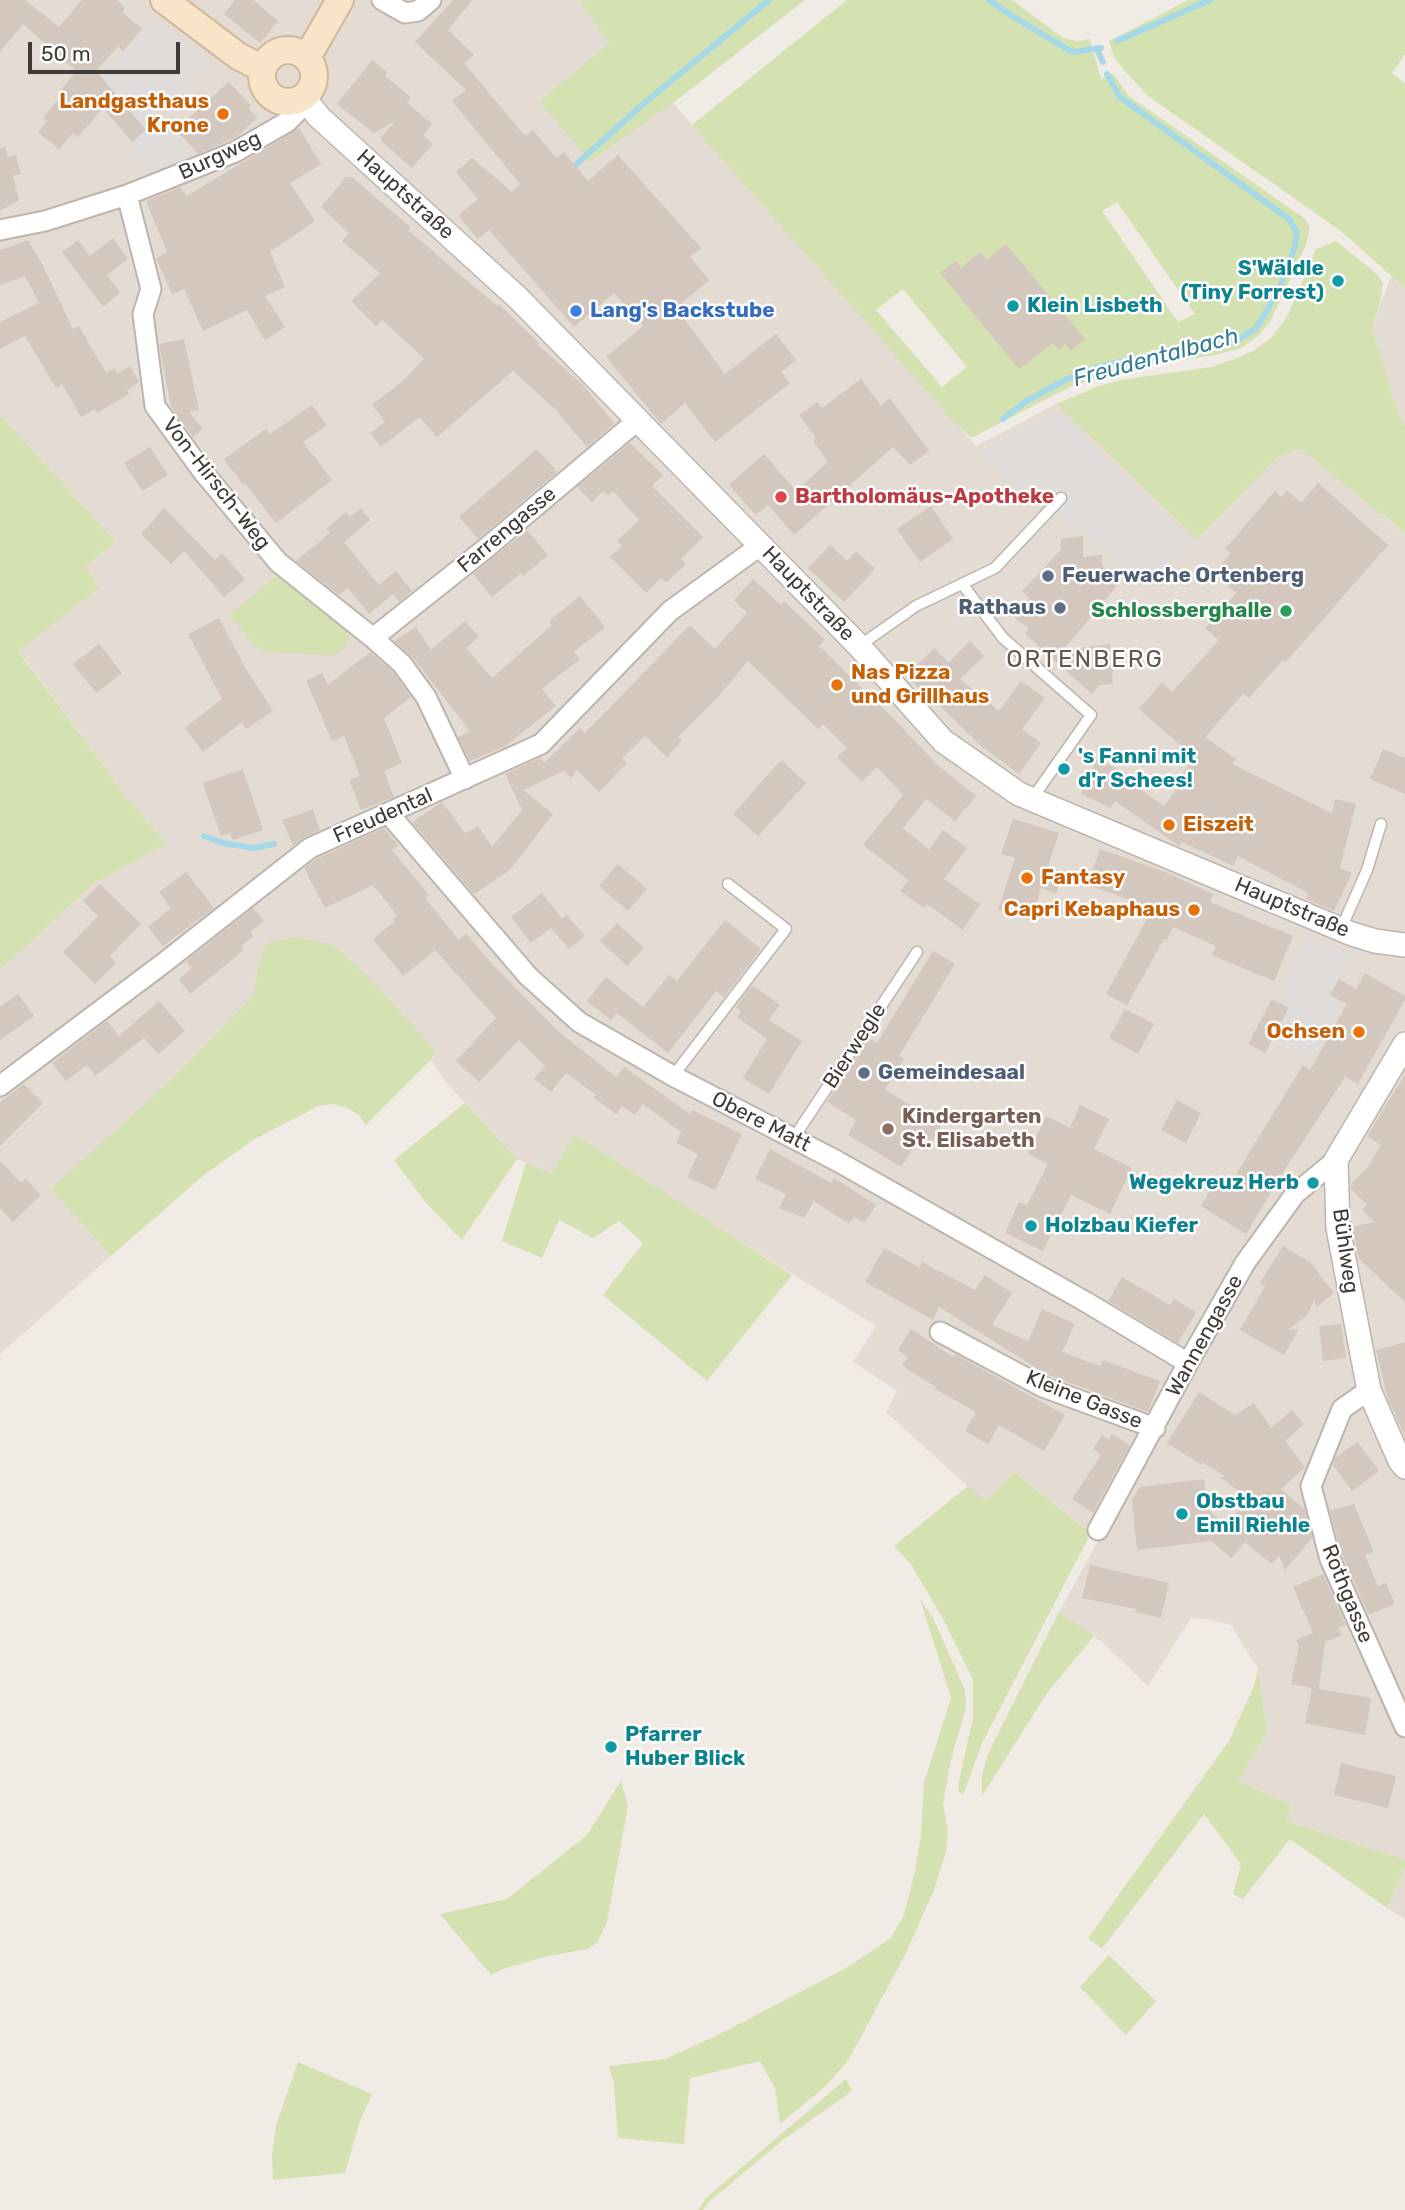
<!DOCTYPE html>
<meta charset="utf-8">
<style>
body{margin:0}
#map{position:relative;width:1405px;height:2210px;overflow:hidden;background:#f1ebe5;font-family:Rubik,sans-serif}
canvas{display:block}
.scale{position:absolute;left:28px;top:42px;width:152px;height:32px;box-sizing:border-box;border:4px solid #423b35;border-top:0;padding-left:9px;font-size:21px;line-height:24px;white-space:nowrap;color:#423b35;-webkit-text-stroke:5px #fff;paint-order:stroke}
</style>
<div id="map">
<canvas width="1405" height="2210"></canvas>
<div class="scale">50 m</div>
</div>
<script>
const g = document.querySelector('canvas').getContext('2d');
g.lineJoin = 'round';
function fillPath(path, color) { g.fillStyle = color; g.fill(path, 'evenodd'); }
const poly = rows => new Path2D(rows.map(r => 'M' + r).join(''));
function trace(path, color, width, dash) { g.strokeStyle = color; g.lineWidth = width; g.lineCap = dash ? 'butt' : 'round'; g.setLineDash(dash || []); g.stroke(path); }
function drawText(font, color, halo, rows, align = 'center') {
  g.font = font + ' Rubik,sans-serif'; g.lineWidth = 5; g.setLineDash([]); g.textBaseline = 'middle'; g.strokeStyle = halo; g.fillStyle = color; for (const [text, x, y, turn = 0] of rows) {
    g.save(); g.translate(x, y); g.rotate((+turn || 0) * Math.PI / 180); g.textAlign = isNaN(turn) ? turn : align; if (halo) g.strokeText(text, 0, 0); g.fillText(text, 0, 0); g.restore();
  }
}
fillPath(poly([
 [0,0,579,0,611,43,590,160,673,103,976,446,1056,404,1197,539,1278,457,1301,449,1405,533,1405,1860,1286,1821,1292,1805,1238,1781,1267,1732,1258,1669,1231,1625,1206,1619,1191,1618,1148,1686,1102,1642,1059,1612,1099,1539,1014,1472,985,1502,886,1412,897,1391,853,1362,876,1326,675,1201,575,1135,551,1174,517,1159,444,1080,431,1060,435,1049,258,965,254,995,169,1082,52,1190,111,1256,0,1354,0,970,93,884,165,844,131,803,18,650,99,588,85,566,116,542,0,415],
 [1391,276,1405,288,1405,427,1396,407,1372,327],
 [1405,1868,1405,1919,1387,1908]
]), '#e4dcd3');
fillPath(poly([
 [579,0,805,0,673,103,590,161,540,101,610,43],
 [847,0,1012,0,1063,38,1077,41,1090,39,1101,79,1113,73,1129,96,1304,218,1310,227,1306,245,1270,322,1258,336,1241,348,1215,355,1120,370,1072,386,971,438,955,423,692,125],
 [1117,202,1195,314,1178,322,1102,211],
 [903,289,967,367,942,387,876,310],
 [1189,0,1405,0,1405,54,1392,73,1405,83,1405,288,1341,231,1148,96,1124,70,1114,57,1109,41],
 [1336,241,1378,275,1383,284,1380,304,1372,327,1396,407,1405,427,1405,533,1381,513,1378,514,1376,510,1301,449,1278,457,1197,539,1056,404,1099,386,1121,380,1211,367,1237,358,1253,351,1271,338,1288,315,1316,249],
 [0,415,116,542,85,566,99,588,18,651,131,803,166,844,93,884,0,970],
 [276,576,346,629,349,635,348,643,340,652,332,655,266,652,254,645,230,615],
 [296,937,333,945,364,973,435,1050,431,1060,366,1125,358,1114,349,1109,334,1104,318,1106,253,1140,204,1175,111,1256,51,1189,169,1082,254,995,258,965,267,943],
 [465,1103,517,1159,462,1240,427,1204,394,1160],
 [575,1135,792,1275,707,1381,603,1295,643,1243,619,1221,593,1238,559,1220,542,1258,502,1241,526,1163,551,1174],
 [1014,1472,1091,1533,982,1743,963,1795,958,1791,959,1781,973,1718,973,1680,943,1619,911,1564,894,1546,968,1486,985,1501],
 [920,1599,933,1618,965,1690,966,1707,951,1760,943,1803,948,1832,946,1852,934,1890,905,1955,849,2059,827,2085,780,2124,775,2088,760,2061,690,2078,684,2144,618,2138,614,2084,609,2066,665,2059,718,2035,848,1967,890,1939,904,1915,915,1871,921,1834,924,1783,951,1698],
 [1059,1612,1094,1636,1047,1693,982,1796,982,1776,987,1756],
 [1258,1669,1267,1732,1238,1781,1292,1805,1286,1821,1405,1860,1405,1868,1387,1908,1290,1839,1243,1899,1233,1894,1241,1864,1204,1814,1102,1949,1088,1938,1229,1741,1254,1686],
 [621,1781,628,1806,607,1922,597,1943,587,1949,544,1957,503,1969,491,1975,440,1914,507,1899,587,1835],
 [1109,1955,1156,2001,1126,2035,1080,1987],
 [298,2062,372,2094,360,2121,345,2173,273,2180,272,2155,276,2126],
 [846,2079,852,2091,783,2140,710,2201,703,2210,698,2210,707,2197]
]), '#d4e1b1');
fillPath(poly([
 [155,19,209,62,158,119,191,158,150,175,131,145,148,129,101,76],
 [1057,410,1193,542,1150,588,1042,496,1028,507,981,451],
 [1309,936,1348,953,1326,998,1341,1006,1311,1057,1275,1039,1292,1006,1279,999]
]), '#dfdcda');
trace(poly([
 [989,0,1012,16,1072,52,1101,48],
 [1117,41,1210,0],
 [1097,50,1103,62],
 [570,170,642,105,769,0],
 [1003,419,1025,402,1065,380,1098,367,1138,358,1186,353,1238,340,1256,328,1265,314,1279,289,1295,246,1297,233,1289,219,1120,97,1107,74],
 [204,836,223,843,253,848,274,844]
]), '#a6d9e8', 6);
fillPath(poly([
 [0,0,25,0,59,27,82,0,117,0,125,8,122,12,142,29,123,51,118,46,96,71,146,130,132,142,103,108,78,137,73,133,59,149,38,132,47,121,43,118,61,96,58,93,76,71,23,24,0,52],
 [235,0,253,0,278,21,260,43,224,14],
 [453,0,472,0,448,30,474,55,464,63,525,136,533,130,556,158,564,152,588,181,618,155,701,248,690,257,709,280,683,302,692,314,685,320,725,374,776,334,796,360,781,372,790,383,715,442,685,403,661,424,606,357,643,326,614,293,574,327,489,230,478,239,458,216,478,199,456,172,472,158,512,192,520,184,452,101,466,90,415,42],
 [372,60,387,72,385,76,411,97,407,103,432,124,423,135,433,144,412,168,381,141,382,139,380,138,395,121,374,133,337,104],
 [229,82,251,106,249,109,257,118,237,137,198,154,179,133,186,126,183,123],
 [299,128,321,164,290,183,315,221,270,252,285,287,265,296,285,327,265,340,247,310,203,331,184,289,172,294,156,258,167,252,146,201,180,187,187,196],
 [5,147,8,157,16,155,21,174,13,176,19,200,0,211,0,148],
 [346,177,352,177,410,227,408,230,464,278,497,306,499,304,539,343,538,345,583,385,614,423,613,425,587,447,555,409,513,371,437,437,420,417,381,447,370,433,385,422,372,405,405,379,424,358,382,320,376,326,351,301,380,273,342,241,349,233,321,207],
 [113,238,128,259,107,275,120,293,103,307,62,252,78,240,90,256],
 [28,240,43,266,73,329,79,326,106,373,114,368,117,373,130,366,139,382,127,390,129,394,97,413,95,409,81,417,62,384,56,388,25,336,0,349,0,322,39,303,25,276,0,285,0,250],
 [1006,244,1085,339,1071,351,1065,344,1059,350,1053,343,1019,369,940,273,956,261,961,268,980,252,987,260],
 [184,339,199,410,189,412,203,429,193,437,171,407,159,344],
 [861,379,881,406,890,398,929,451,910,465,893,447,794,535,768,505,756,515,729,485,764,454,796,491,828,462,813,441,816,438,799,415,817,402,822,408],
 [312,405,327,425,303,442,332,480,276,523,245,483,243,485,224,459,266,429,270,434],
 [630,443,663,475,652,486,703,537,681,559,686,564,666,583,661,578,646,593,610,557,622,546,617,541,639,520,613,491,608,496,603,491,592,502,577,487],
 [150,447,168,475,142,491,124,463],
 [537,449,557,472,478,539,459,517],
 [1318,483,1388,545,1286,662,1283,660,1249,698,1243,694,1205,737,1236,759,1232,764,1332,813,1335,799,1356,804,1340,868,1352,873,1334,911,1306,899,1308,893,1238,856,1233,866,1182,842,1179,846,1115,801,1111,808,1081,794,1097,759,1135,777,1132,784,1164,806,1184,779,1181,776,1194,757,1139,709,1162,682,1172,692,1219,640,1205,628,1236,593,1214,573,1231,553,1225,549,1275,491,1281,497,1287,491,1301,503],
 [931,506,953,539,920,562,897,529],
 [164,508,215,560,222,553,245,579,224,597,184,551,171,564,141,534],
 [361,508,370,520,344,542,379,585,396,571,412,591,399,602,393,594,369,614,348,588,339,595,296,561,330,533,326,529,346,512,350,517],
 [527,530,548,555,523,576,521,573,492,597,473,574],
 [1083,536,1083,557,1102,555,1102,565,1121,581,1063,650,1110,644,1110,656,1119,664,1112,672,1113,684,1099,685,1092,694,1025,634,1029,629,1014,617,1029,598,1022,591,1061,550,1061,539],
 [830,545,847,561,856,551,875,569,844,602,808,568],
 [753,579,781,605,784,601,825,640,819,646,897,722,937,765,976,796,955,821,926,799,903,828,929,850,943,830,967,848,944,879,980,904,963,930,927,904,924,908,900,891,908,880,863,845,903,795,877,767,862,782,837,757,847,748,823,724,818,729,748,661,718,697,678,737,682,741,667,757,645,736,622,758,627,763,599,792,577,770,571,778,564,771,523,790,553,814,510,870,474,894,412,822,442,802,465,833,478,826,492,847,522,810,505,774,541,757,544,763,580,728,585,733,690,625,715,649,747,613,734,600],
 [580,596,605,627,574,652,580,659,542,689,556,706,504,747,470,761,458,737,470,731,412,657,394,641,416,627,431,650,465,621,479,637,466,648,492,678,552,625,549,621],
 [219,618,246,669,273,711,246,729,242,722,203,752,185,728,222,699,188,634],
 [970,641,984,656,960,679,999,711,1021,681,1045,698,1022,729,1041,743,1019,774,981,746,933,699,931,701,906,675,935,648,948,663],
 [99,644,122,673,96,693,73,664],
 [370,652,393,672,411,697,384,718,402,763,384,771,394,797,361,810,349,780,360,776,344,736,332,741,306,680,322,673,328,685],
 [1383,749,1405,758,1405,794,1370,779],
 [781,760,806,783,758,836,733,814],
 [243,769,263,830,233,840,230,833,221,836,203,783],
 [313,809,320,830,305,837,293,846,282,820],
 [1013,819,1059,833,1048,867,1064,872,1056,894,1041,888,1031,921,998,910,1015,858,1001,854],
 [384,828,398,845,392,850,429,895,425,898,459,940,466,933,492,964,558,1031,616,1077,624,1067,690,1114,692,1110,742,1134,715,1190,687,1177,698,1154,676,1143,681,1132,643,1104,635,1115,622,1106,616,1114,594,1098,596,1095,566,1073,551,1092,534,1079,545,1066,519,1040,479,1082,456,1061,496,1018,435,950,403,976,373,939,395,921,393,919,397,915,373,885,325,908,304,868,316,859],
 [1100,849,1163,871,1213,894,1210,902,1293,936,1274,981,1212,955,1216,946,1173,927,1167,940,1164,939,1127,1005,1106,994,1153,908,1087,885],
 [618,864,647,889,628,911,599,886],
 [186,872,214,908,163,946,148,927,171,908,159,892],
 [100,884,141,924,110,956,116,963,95,984,63,952,98,916,83,901],
 [542,893,562,919,567,915,585,936,569,949,551,928,531,943,511,917],
 [253,908,264,921,250,932,253,936,241,946,244,950,190,994,179,979,192,968,186,961],
 [725,920,761,949,724,997,716,991,668,1053,617,1013,611,1020,587,1001,606,977,643,1007,669,975,677,981],
 [617,923,644,948,627,966,600,941],
 [933,951,955,964,899,1056,904,1059,885,1090,942,1124,926,1151,915,1145,901,1167,848,1135,856,1120,827,1102,869,1038,877,1043],
 [1365,973,1405,996,1405,1000,1358,1084,1345,1077,1280,1177,1246,1234,1201,1206,1216,1181,1227,1189,1303,1065,1310,1070,1347,1004,1330,995,1339,979,1356,989],
 [752,985,780,1005,769,1020,802,1041,769,1094,743,1078,767,1039,737,1017,741,1011,736,1007],
 [18,994,34,1016,0,1040,0,1007],
 [1272,999,1289,1008,1265,1053,1248,1044],
 [159,1001,185,1031,158,1054,144,1038,95,1076,87,1065,66,1081,52,1063,107,1021,119,1036],
 [1125,1009,1154,1024,1138,1054,1109,1038],
 [1405,1074,1405,1302,1359,1259,1352,1227,1374,1222,1362,1210,1367,1205,1351,1189,1351,1184,1368,1167,1381,1145,1367,1136],
 [24,1084,43,1103,0,1146,0,1102],
 [1177,1100,1201,1113,1186,1143,1161,1130],
 [1080,1105,1109,1119,1094,1149,1132,1168,1110,1214,1071,1195,1043,1251,1005,1233,1019,1202,1027,1205,1048,1164,1028,1154,1046,1116,1070,1128],
 [770,1149,831,1183,834,1178,876,1205,864,1223,854,1217,849,1224,814,1201,804,1218,779,1208,786,1194,755,1179],
 [0,1161,21,1183,26,1179,41,1195,13,1222,0,1208],
 [1283,1246,1310,1262,1334,1293,1316,1307,1315,1300,1307,1315,1288,1330,1299,1329,1284,1355,1240,1330,1265,1286,1260,1283],
 [884,1248,919,1267,922,1262,975,1290,985,1275,1012,1293,992,1325,1028,1341,1042,1309,1075,1324,1062,1352,1100,1366,1103,1360,1160,1381,1148,1412,1046,1374,939,1307,933,1320,865,1282],
 [1122,1277,1170,1305,1174,1299,1196,1312,1178,1343,1108,1301],
 [1341,1324,1346,1358,1323,1361,1319,1326],
 [911,1329,953,1357,955,1354,1065,1415,1044,1451,999,1425,988,1444,965,1431,976,1412,935,1389,936,1387,902,1366,908,1357,898,1350],
 [1405,1342,1405,1437,1387,1396,1376,1350],
 [1199,1392,1235,1415,1254,1403,1271,1428,1292,1410,1304,1424,1285,1441,1305,1467,1281,1489,1305,1510,1312,1538,1285,1570,1279,1556,1272,1564,1245,1542,1231,1558,1211,1541,1137,1550,1132,1500,1140,1487,1204,1479,1208,1509,1226,1525,1249,1499,1220,1477,1225,1476,1202,1462,1202,1465,1167,1443],
 [1112,1434,1130,1445,1093,1513,1072,1499,1101,1455,1093,1449,1102,1435,1109,1440],
 [1357,1442,1379,1471,1352,1491,1333,1465,1335,1458],
 [1354,1504,1374,1552,1365,1555,1378,1586,1386,1583,1395,1604,1369,1615,1342,1555,1330,1511],
 [1090,1565,1169,1583,1161,1618,1135,1612,1136,1609,1082,1598],
 [1323,1574,1346,1625,1338,1628,1342,1635,1325,1642,1319,1689,1371,1698,1365,1735,1305,1723,1312,1688,1291,1684,1299,1646,1296,1640,1313,1633,1293,1587],
 [1341,1763,1396,1776,1388,1808,1334,1795]
]), '#d4c8be');
const service = poly([
 [963,585,1003,638,1091,715,1032,799],
 [859,646,916,606,995,568,1061,498],
 [1341,929,1367,870,1381,824],
 [673,1076,786,929,728,884],
 [793,1139,917,952]
]);
const minor = poly([
 [382,0,405,13,418,11,431,0],
 [127,195,151,289,143,314,155,406,203,472,278,562,373,638,402,664,426,697,465,779],
 [0,230,45,221,127,195,235,152,287,122,298,111,299,100],
 [373,638,485,549,638,420],
 [389,814,528,976,579,1022,673,1076,837,1161,1086,1302,1188,1363],
 [0,1086,165,962,310,848,541,744,670,611,761,545],
 [940,1332,1043,1387,1155,1428],
 [1369,1390,1342,1409,1311,1486,1330,1559,1405,1727],
 [1098,1530,1188,1363,1245,1263,1295,1194,1336,1160]
]);
const tertiary = poly([
 [304,98,319,117,518,298,859,646,943,741,1019,794,1352,934,1375,941,1405,945],
 [1405,1044,1336,1160,1338,1228,1369,1390,1400,1461,1405,1467]
]);
const secondary = poly([
 [164,0,238,56,263,69],
 '262 76a26 26 0 1 1 52 0a26 26 0 1 1-52 0Z',
 [305,56,313,47,340,0]
]);
trace(service, '#beb4ac', 13);
trace(minor, '#beb4ac', 23);
trace(tertiary, '#beb4ac', 26);
trace(secondary, '#cfb89b', 30);
trace(service, '#fff', 10);
trace(minor, '#fff', 19);
trace(tertiary, '#fff', 23);
trace(secondary, '#f9e4c7', 26);
for (const [x, y, r, color] of [
 [223,114,7,"#e8710a"],
 [1338,281,7,"#0f9aa8"],
 [1013,306,7,"#0f9aa8"],
 [576,311,7,"#3f7fe0"],
 [781,497,7,"#e0444e"],
 [1048,576,7,"#5c6f8a"],
 [1060,608,7,"#5c6f8a"],
 [1286,611,7,"#2e9e5b"],
 [837,685,7,"#e8710a"],
 [1064,769,7,"#0f9aa8"],
 [1169,825,7,"#e8710a"],
 [1027,878,7,"#e8710a"],
 [1194,910,7,"#e8710a"],
 [1359,1032,7,"#e8710a"],
 [864,1073,7,"#5c6f8a"],
 [888,1129,7,"#8d6e63"],
 [1313,1183,7,"#0f9aa8"],
 [1031,1226,7,"#0f9aa8"],
 [1182,1514,7,"#0f9aa8"],
 [611,1747,7,"#0f9aa8"]
]) { const dot = new Path2D(); dot.arc(x, y, r, 0, 2 * Math.PI); g.fillStyle = color; g.fill(dot); trace(dot, '#fff', 2.5); }
drawText('bold 21px', '#c56008', '#fff', [
 ["Landgasthaus",209,102],
 ["Krone",209,126],
 ["Nas Pizza",851,673,"left"],
 ["und Grillhaus",851,697,"left"],
 ["Eiszeit",1183,825,"left"],
 ["Fantasy",1041,878,"left"],
 ["Capri Kebaphaus",1180,910],
 ["Ochsen",1345,1032]
], 'right');
drawText('21px', '#423b35', '#fff', [
 ["Burgweg",220,156,-25],
 ["Hauptstraße",405,195,42],
 ["Von-Hirsch-Weg",216,484,52],
 ["Farrengasse",507,530,-40],
 ["Hauptstraße",808,594,46],
 ["Freudental",383,816,-24],
 ["Hauptstraße",1292,908,23],
 ["Bierwegle",855,1046,-57],
 ["Obere Matt",761,1122,27],
 ["Bühlweg",1345,1251,82],
 ["Wannengasse",1205,1336,-61],
 ["Kleine Gasse",1084,1400,22],
 ["Rothgasse",1347,1594,68]
]);
drawText('bold 21px', '#0d838f', '#fff', [
 ["S'Wäldle",1324,269,"right"],
 ["(Tiny Forrest)",1324,293,"right"],
 ["Klein Lisbeth",1027,306],
 ["'s Fanni mit",1078,757],
 ["d'r Schees!",1078,781],
 ["Wegekreuz Herb",1299,1183,"right"],
 ["Holzbau Kiefer",1045,1226],
 ["Obstbau",1196,1502],
 ["Emil Riehle",1196,1526],
 ["Pfarrer",625,1735],
 ["Huber Blick",625,1759]
], 'left');
drawText('bold 21px', '#366cbe', '#fff', [
 ["Lang's Backstube",590,311]
], 'left');
drawText('bold 21px', '#be3a42', '#fff', [
 ["Bartholomäus-Apotheke",795,497]
], 'left');
drawText('bold 21px', '#4e5e75', '#fff', [
 ["Feuerwache Ortenberg",1062,576],
 ["Rathaus",1046,608,"right"],
 ["Gemeindesaal",878,1073]
], 'left');
drawText('bold 21px', '#27864d', '#fff', [
 ["Schlossberghalle",1272,611]
], 'right');
drawText('bold 21px', '#785e54', '#fff', [
 ["Kindergarten",902,1117],
 ["St. Elisabeth",902,1141]
], 'left');
drawText('italic 23px', '#357d94', '#fff', [
 ["Freudentalbach",1156,358,-15]
]);
g.letterSpacing = '2px';
drawText('24px', '#64574d', '#fff', [
 ["ORTENBERG",1085,660]
]);
g.letterSpacing = '0px';
</script>
